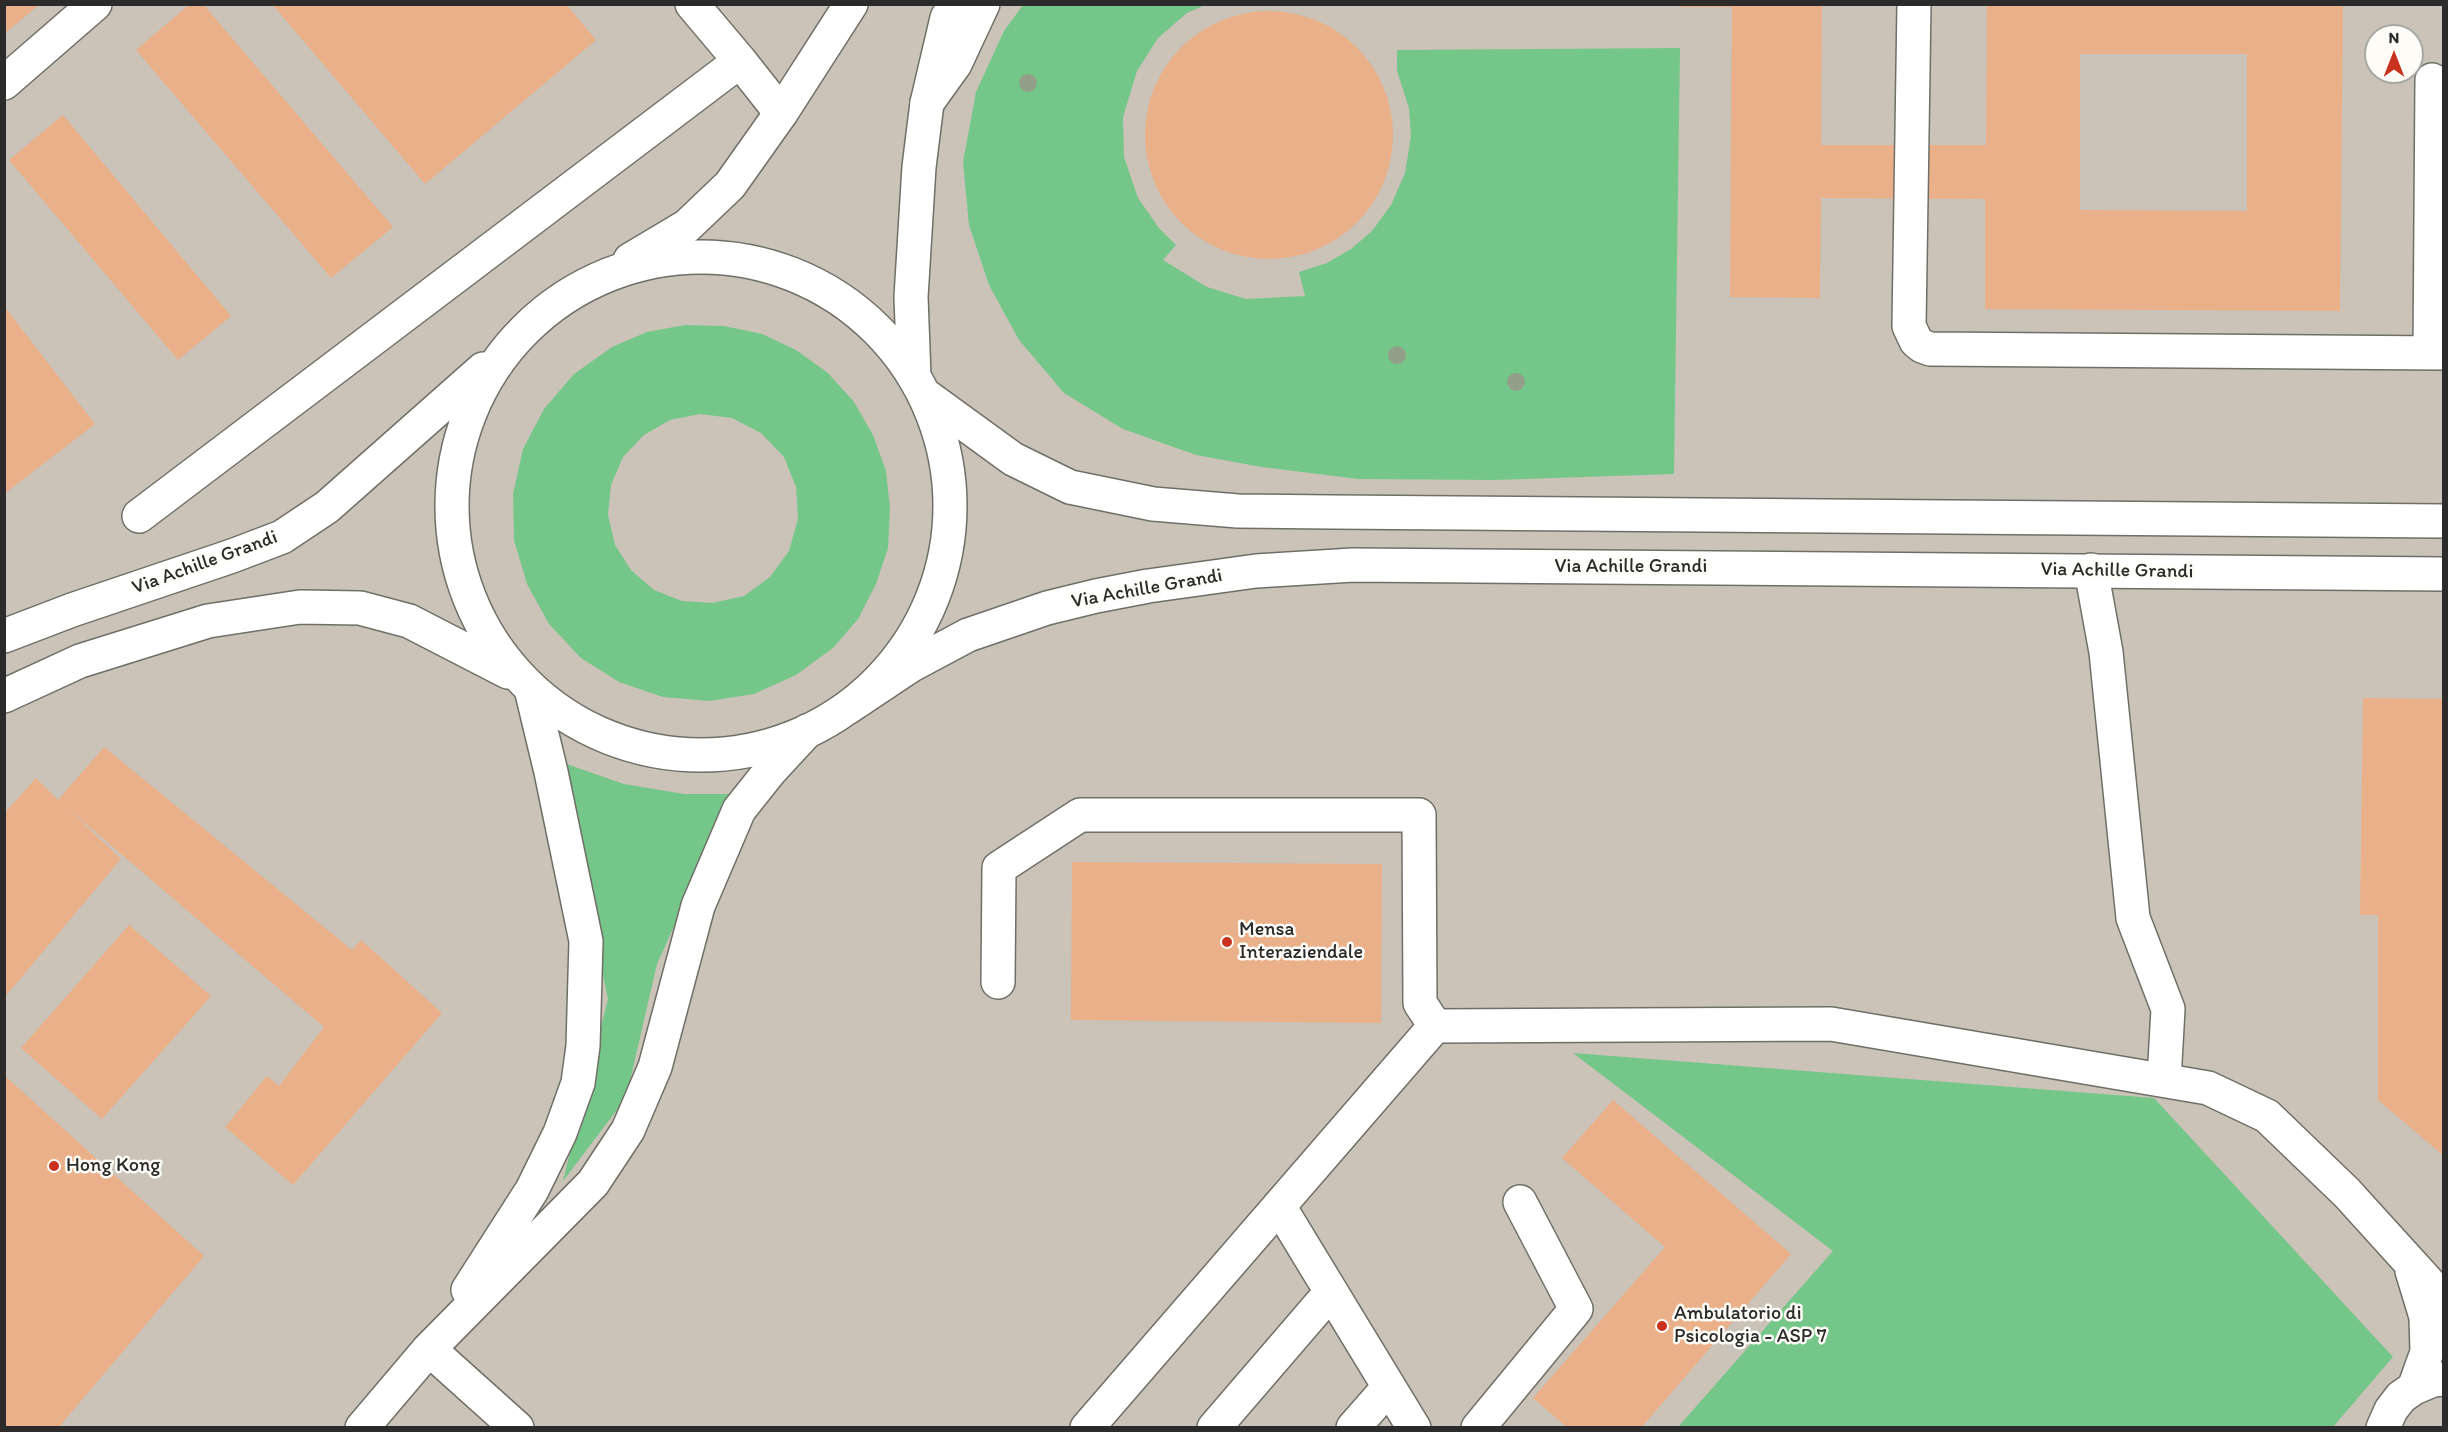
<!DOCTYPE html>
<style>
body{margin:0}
#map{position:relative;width:2448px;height:1432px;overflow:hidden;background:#f1ecd6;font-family:Itim,sans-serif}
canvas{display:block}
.frame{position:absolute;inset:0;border:6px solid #2b2b2b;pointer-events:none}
.north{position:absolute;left:2364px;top:24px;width:60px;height:60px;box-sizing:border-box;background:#fdfcf7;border:2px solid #a9a8a5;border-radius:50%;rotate:0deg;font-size:16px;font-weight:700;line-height:24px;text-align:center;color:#2b2b2b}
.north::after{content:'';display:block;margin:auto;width:21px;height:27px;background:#c8321e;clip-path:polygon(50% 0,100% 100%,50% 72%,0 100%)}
</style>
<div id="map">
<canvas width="2448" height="1432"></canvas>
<div class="frame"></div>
<div class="north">N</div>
</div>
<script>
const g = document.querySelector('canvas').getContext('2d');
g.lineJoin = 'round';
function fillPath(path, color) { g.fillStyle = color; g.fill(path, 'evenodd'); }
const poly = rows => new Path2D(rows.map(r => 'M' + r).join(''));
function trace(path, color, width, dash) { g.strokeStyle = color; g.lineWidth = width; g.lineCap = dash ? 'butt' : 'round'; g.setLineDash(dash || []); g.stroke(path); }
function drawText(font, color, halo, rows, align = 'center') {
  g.font = font + ' Itim,sans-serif'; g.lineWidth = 5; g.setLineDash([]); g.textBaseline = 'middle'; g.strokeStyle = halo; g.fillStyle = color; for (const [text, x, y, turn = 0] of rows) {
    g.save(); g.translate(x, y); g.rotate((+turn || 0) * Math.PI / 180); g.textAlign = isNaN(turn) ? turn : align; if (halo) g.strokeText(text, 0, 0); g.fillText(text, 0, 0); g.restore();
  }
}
fillPath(poly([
 [5,5,2443,5,2443,1427,5,1428],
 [2376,36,2412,36,2412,72,2376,72]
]), '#cbc2b8');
fillPath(poly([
 [1023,5,1205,5,1187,13,1158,38,1137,71,1123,117,1124,157,1138,198,1159,228,1176,245,1163,260,1207,287,1246,299,1305,296,1299,272,1327,263,1351,249,1372,231,1391,205,1405,173,1411,136,1409,108,1397,71,1397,50,1680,48,1674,474,1495,480,1358,479,1262,467,1196,455,1123,429,1064,393,1019,340,989,285,969,225,963,162,976,92,1004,31],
 [685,325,724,326,762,334,796,350,828,373,854,402,873,435,886,471,890,509,888,548,876,584,858,619,833,648,796,675,754,694,709,701,663,697,619,682,581,658,549,624,527,584,514,540,513,494,523,449,544,409,574,374,612,347,647,332],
 [700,414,732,418,761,433,784,457,796,487,798,519,789,551,770,577,744,596,712,603,682,601,654,590,631,570,615,545,608,515,611,485,623,457,644,435,670,420],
 [558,761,624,784,684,794,734,794,657,964,626,1098,563,1181,608,999],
 [1573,1053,2154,1098,2393,1357,2333,1427,1678,1427,1833,1251]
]), '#75c789');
fillPath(poly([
 [4,4,40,4,4,34],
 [190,4,203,4,393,227,331,278,136,50],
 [272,4,566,4,596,40,425,184],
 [1680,4,1822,4,1821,145,1986,145,1987,4,2343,4,2340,311,1985,309,1985,199,1821,198,1820,298,1730,297,1732,7,1680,7],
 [2080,54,2247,54,2247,211,2080,210],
 '1145 135a124 124 0 1 1 248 0a124 124 0 1 1-248 0Z',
 [63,115,231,316,178,360,9,160],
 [4,306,95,424,4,494],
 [2363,698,2444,699,2444,1156,2378,1100,2378,915,2360,915],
 [104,747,352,950,361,940,442,1013,293,1185,225,1127,267,1076,279,1086,324,1027,66,807,121,859,4,998,4,814,36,778,58,800],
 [1072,862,1382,864,1381,1023,1071,1020],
 [129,925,211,996,102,1119,21,1048],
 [4,1075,204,1256,58,1428,4,1428],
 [1613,1100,1791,1254,1641,1428,1568,1428,1533,1398,1665,1247,1562,1158]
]), '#eab089');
const minor = poly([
 [692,4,740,61,781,113],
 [1914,4,1909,326,1916,341,1922,346,1930,349,2444,353],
 [4,83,95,4],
 [927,103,955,64,983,4],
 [2430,353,2432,80],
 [139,516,740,61],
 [2091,570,2106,652,2133,918,2168,1009,2164,1080],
 [998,982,999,868,1080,815,1419,815,1420,1003,1435,1026],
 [1279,1206,1414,1428],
 [2412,1271,2426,1317,2427,1352,2414,1388],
 [468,1290,532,1190,560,1133,578,1083,583,1046,586,941,551,772,531,689],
 [429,1349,517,1428],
 [362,1428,429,1349,593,1183,628,1130,655,1067,698,906,739,810,770,771,807,731],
 [1087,1428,1435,1026,1831,1024,2208,1088,2267,1116,2347,1193,2444,1300],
 [1214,1428,1331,1292],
 [1353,1428,1389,1387],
 [1478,1428,1576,1309,1520,1202],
 [2383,1428,2391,1410,2401,1397,2414,1388,2433,1380,2444,1379]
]);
const major = poly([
 '452 506a249 249 0 1 1 498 0a249 249 0 1 1-498 0Z',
 [630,260,687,226,730,185,781,113,851,4],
 [914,376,911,297,919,167,927,103,947,18,955,4],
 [925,395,1013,459,1070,487,1153,504,1238,511,1333,512,2444,521],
 [4,636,72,610,232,556,282,537,327,507,483,369],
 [4,696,80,661,208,621,300,607,360,608,409,621,508,672],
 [847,708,910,666,968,635,1047,608,1096,596,1148,586,1256,571,1353,565,2444,574]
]);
trace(minor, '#706f67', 36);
trace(major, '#706f67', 36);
trace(minor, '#fff', 33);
trace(major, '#fff', 33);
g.fillStyle = '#92a08a';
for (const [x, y] of [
 [1028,83],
 [1397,355],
 [1516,382]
]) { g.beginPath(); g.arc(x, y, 9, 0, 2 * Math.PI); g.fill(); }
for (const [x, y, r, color] of [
 [1227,942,6,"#c8321e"],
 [54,1166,6,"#c8321e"],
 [1662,1326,6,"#c8321e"]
]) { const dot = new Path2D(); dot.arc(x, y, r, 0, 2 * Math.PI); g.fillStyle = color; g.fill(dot); trace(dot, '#fdfcf7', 2); }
drawText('20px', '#2b2b2b', '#fdfcf7', [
 ["Via Achille Grandi",205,563,-20],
 ["Via Achille Grandi",1631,567],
 ["Via Achille Grandi",2117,571,1],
 ["Via Achille Grandi",1147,589,-10]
]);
drawText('20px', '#2b2b2b', '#fdfcf7', [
 ["Mensa",1239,930],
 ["Interaziendale",1239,953],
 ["Hong Kong",66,1166],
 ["Ambulatorio di",1674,1314],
 ["Psicologia - ASP 7",1674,1337]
], 'left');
</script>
